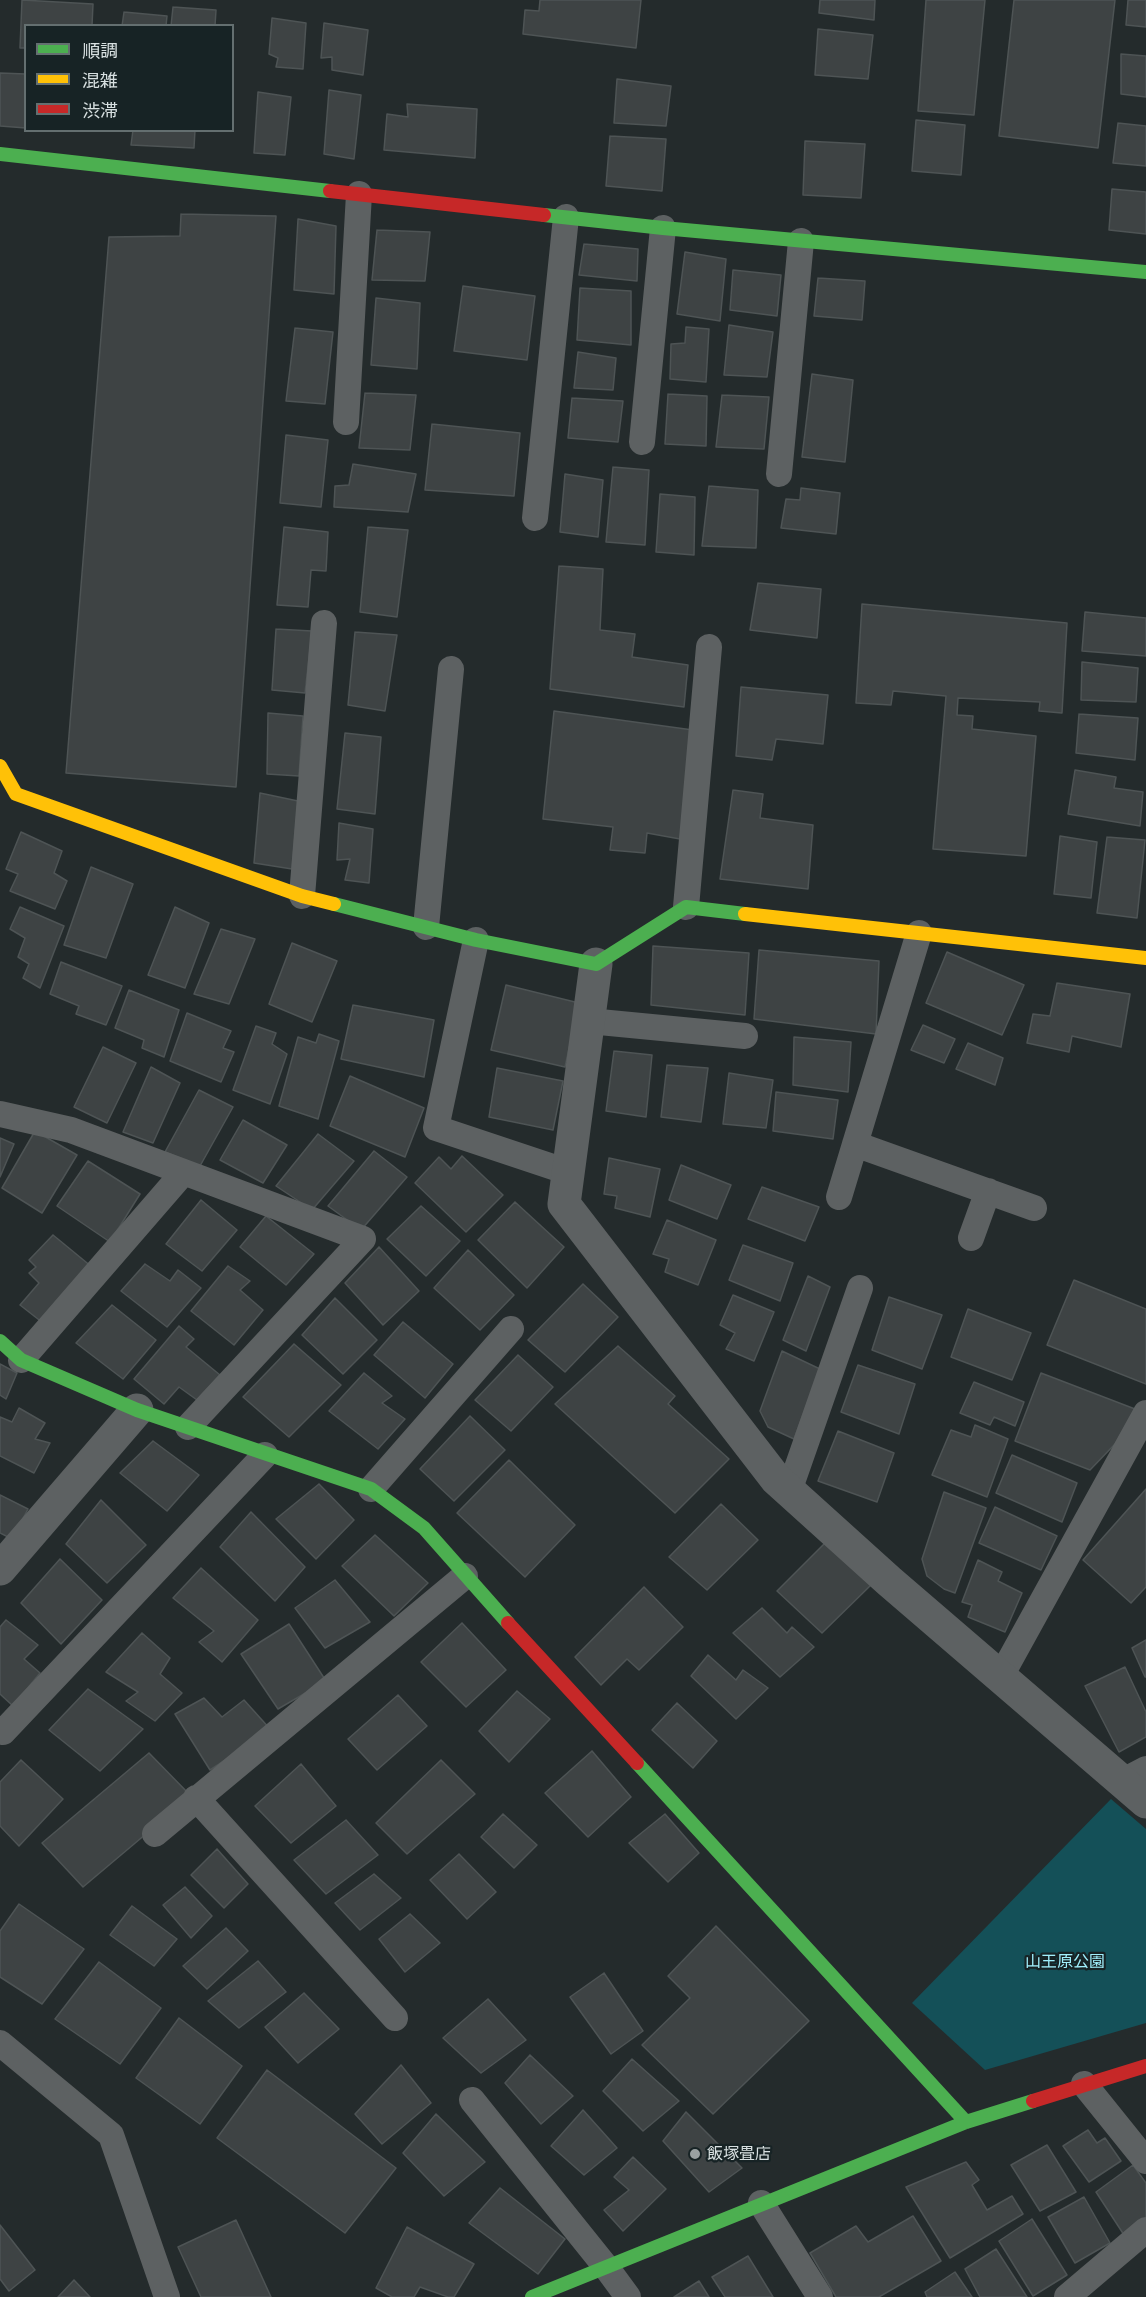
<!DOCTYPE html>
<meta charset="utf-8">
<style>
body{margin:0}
#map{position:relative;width:1146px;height:2297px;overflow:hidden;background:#242b2c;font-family:"Asap Condensed","Noto Sans JP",sans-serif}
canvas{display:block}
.legend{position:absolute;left:24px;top:24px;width:210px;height:108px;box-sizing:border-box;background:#172325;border:2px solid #646f70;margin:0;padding:8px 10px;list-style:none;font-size:18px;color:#d8e0e1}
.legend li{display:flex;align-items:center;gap:12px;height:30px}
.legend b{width:30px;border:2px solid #646f70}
</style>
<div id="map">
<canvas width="1146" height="2297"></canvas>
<ul class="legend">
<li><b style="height:8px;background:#4caf50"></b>順調</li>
<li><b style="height:8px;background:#ffc107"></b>混雑</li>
<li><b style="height:8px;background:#c62828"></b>渋滞</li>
</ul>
</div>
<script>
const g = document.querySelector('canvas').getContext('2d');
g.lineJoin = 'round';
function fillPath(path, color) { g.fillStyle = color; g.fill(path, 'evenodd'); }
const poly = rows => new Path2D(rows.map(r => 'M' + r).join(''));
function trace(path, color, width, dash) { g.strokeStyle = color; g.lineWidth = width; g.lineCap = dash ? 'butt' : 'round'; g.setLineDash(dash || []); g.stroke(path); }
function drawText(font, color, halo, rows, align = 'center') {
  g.font = font + ' "Asap Condensed","Noto Sans JP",sans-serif'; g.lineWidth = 4.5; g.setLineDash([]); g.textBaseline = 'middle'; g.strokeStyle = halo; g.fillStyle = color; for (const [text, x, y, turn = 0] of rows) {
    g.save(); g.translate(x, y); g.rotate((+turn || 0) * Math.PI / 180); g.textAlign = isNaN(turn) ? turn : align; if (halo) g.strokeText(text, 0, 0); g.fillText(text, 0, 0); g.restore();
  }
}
fillPath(poly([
 [1111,1799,1146,1829,1146,2023,985,2070,912,2003]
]), '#145058');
const building = poly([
 [22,0,93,4,92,26,26,26,26,48,20,48,22,0],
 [540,0,641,0,636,48,523,34,525,10,539,11,540,0],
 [820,0,875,0,874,20,819,13,820,0],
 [926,0,985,0,974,115,918,111,926,0],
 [1014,0,1115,0,1098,148,999,136,1014,0],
 [1128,0,1146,0,1146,27,1126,25,1128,0],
 [173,7,216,10,215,26,171,26,173,7],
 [124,12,167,16,166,26,122,26,124,12],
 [272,18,306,23,303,69,276,67,278,58,269,54,272,18],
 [324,23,368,30,363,75,332,70,332,57,321,58,324,23],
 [818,29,873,35,868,79,815,75,818,29],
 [1121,54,1146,56,1146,97,1121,94,1121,54],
 [0,73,26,74,26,128,0,126,0,73],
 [617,79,671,86,666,126,614,123,617,79],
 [329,90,361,95,354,159,324,154,329,90],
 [258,92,291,97,285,155,254,153,258,92],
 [407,104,477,109,475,158,384,150,387,114,408,117,407,104],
 [916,120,965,125,961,175,912,171,916,120],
 [1118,123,1146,126,1146,166,1113,163,1118,123],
 [133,130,195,130,194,148,131,145,133,130],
 [610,136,666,139,662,191,606,186,610,136],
 [805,141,865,144,861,198,803,195,805,141],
 [1112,189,1146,192,1146,234,1109,230,1112,189],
 [181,214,276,216,236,787,66,773,109,237,180,236,181,214],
 [298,219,336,226,334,294,294,290,298,219],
 [377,230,430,232,425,281,372,280,377,230],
 [584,244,638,249,637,281,579,275,584,244],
 [685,252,726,259,720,321,677,314,685,252],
 [733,270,781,275,777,316,730,310,733,270],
 [818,278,865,281,862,320,814,316,818,278],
 [463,286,535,296,527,360,454,351,463,286],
 [580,288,631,291,631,345,577,340,580,288],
 [376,298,420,303,417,369,371,365,376,298],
 [729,325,773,332,767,377,724,375,729,325],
 [686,327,709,329,706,382,670,379,671,344,685,343,686,327],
 [295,328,333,332,325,404,286,401,295,328],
 [578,352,616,358,613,390,574,388,578,352],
 [812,374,853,380,845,462,802,457,812,374],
 [365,393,416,395,410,450,359,448,365,393],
 [668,394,707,396,706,446,665,444,668,394],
 [722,395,769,397,764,449,716,447,722,395],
 [572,398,623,401,618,442,568,438,572,398],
 [432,424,520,433,514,496,425,490,432,424],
 [286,435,328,440,321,507,280,503,286,435],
 [353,464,416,474,408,512,334,507,335,486,349,485,353,464],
 [613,467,649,470,645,545,606,542,613,467],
 [565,474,603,480,598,537,560,532,565,474],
 [709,486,758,490,756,548,702,546,709,486],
 [801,488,840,493,836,534,781,528,786,499,800,500,801,488],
 [660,494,695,497,694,555,656,552,660,494],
 [284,527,328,532,326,571,311,570,308,607,277,605,284,527],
 [368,527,408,530,397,617,360,612,368,527],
 [559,566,603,569,600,630,635,634,632,657,688,665,684,707,550,689,559,566],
 [758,583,821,589,817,638,750,630,758,583],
 [862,604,1067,623,1062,713,1039,711,1040,702,958,698,957,715,973,716,972,729,1036,736,1026,856,933,849,946,696,893,691,891,705,856,703,862,604],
 [1085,612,1146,618,1146,656,1082,651,1085,612],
 [276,629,312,631,305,693,272,690,276,629],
 [355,632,397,635,385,711,348,705,355,632],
 [1082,662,1138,668,1136,702,1081,700,1082,662],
 [741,687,828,695,823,744,776,739,772,760,736,756,741,687],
 [554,711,693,730,680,839,647,833,645,853,610,850,613,827,543,819,554,711],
 [268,713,303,716,299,776,267,774,268,713],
 [1079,714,1138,718,1135,760,1076,753,1079,714],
 [345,733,381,737,375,814,337,809,345,733],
 [1075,770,1116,777,1114,788,1143,792,1140,826,1068,814,1075,770],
 [733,790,763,794,760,818,813,825,808,889,720,879,733,790],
 [260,793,298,801,292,869,254,863,260,793],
 [339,823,373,829,369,883,345,880,350,859,337,860,339,823],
 [21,832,62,851,54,873,67,881,55,909,10,891,18,874,6,869,21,832],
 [1060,836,1097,842,1091,898,1054,894,1060,836],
 [1107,837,1145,840,1137,918,1097,913,1107,837],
 [91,867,133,884,106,958,64,945,91,867],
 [20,907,64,926,40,988,23,978,29,964,18,957,25,938,10,929,20,907],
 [175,907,209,923,185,988,148,975,175,907],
 [221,929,255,939,229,1004,194,994,221,929],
 [292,943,337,961,312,1022,269,1004,292,943],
 [653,946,749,953,745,1015,651,1005,653,946],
 [759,950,879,961,876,1034,754,1019,759,950],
 [947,952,1024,985,1002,1035,926,1003,947,952],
 [61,962,122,986,106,1025,76,1014,79,1006,50,994,61,962],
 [1057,983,1130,994,1121,1047,1072,1036,1069,1052,1027,1043,1033,1014,1050,1016,1057,983],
 [506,985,579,1003,565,1067,491,1050,506,985],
 [129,990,179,1010,164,1057,142,1048,144,1040,115,1028,129,990],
 [353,1005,434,1020,424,1077,341,1059,353,1005],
 [187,1013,231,1031,223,1048,234,1052,221,1082,170,1061,187,1013],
 [923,1025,955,1039,944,1063,911,1050,923,1025],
 [256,1026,276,1033,272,1044,287,1054,270,1104,233,1090,256,1026],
 [319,1034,339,1041,318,1119,279,1106,298,1037,316,1043,319,1034],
 [794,1037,851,1042,848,1092,793,1085,794,1037],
 [968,1043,1003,1058,995,1085,956,1069,968,1043],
 [103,1047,136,1063,107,1123,74,1107,103,1047],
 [614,1051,652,1055,646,1117,606,1111,614,1051],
 [667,1065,708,1068,701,1122,661,1117,667,1065],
 [151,1067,180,1083,153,1143,123,1132,151,1067],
 [497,1068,563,1081,553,1130,489,1117,497,1068],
 [729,1073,773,1080,766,1128,723,1124,729,1073],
 [350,1076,424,1108,405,1157,330,1126,350,1076],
 [199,1090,233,1107,200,1166,165,1152,199,1090],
 [776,1092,838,1100,833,1139,773,1131,776,1092],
 [243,1120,287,1145,263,1183,220,1160,243,1120],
 [35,1131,77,1155,42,1213,2,1188,35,1131],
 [318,1134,354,1161,312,1210,276,1186,318,1134],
 [0,1138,14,1144,0,1177,0,1138],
 [374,1151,407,1177,361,1230,328,1206,374,1151],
 [462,1156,503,1195,466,1232,415,1183,439,1157,451,1169,462,1156],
 [609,1158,660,1169,650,1217,615,1208,617,1196,604,1194,609,1158],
 [88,1161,140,1194,110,1242,57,1206,88,1161],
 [681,1165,731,1185,717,1219,669,1200,681,1165],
 [762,1187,819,1207,805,1241,748,1219,762,1187],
 [201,1200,237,1230,202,1271,166,1244,201,1200],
 [515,1202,564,1247,527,1288,478,1240,515,1202],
 [421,1206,460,1241,426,1276,387,1239,421,1206],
 [266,1216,314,1254,286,1285,240,1247,266,1216],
 [667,1220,716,1240,698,1285,665,1272,669,1259,653,1254,667,1220],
 [53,1235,92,1267,43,1323,20,1305,39,1283,29,1273,36,1267,29,1260,53,1235],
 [743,1245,793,1263,780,1301,729,1280,743,1245],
 [379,1247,419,1291,383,1325,345,1283,379,1247],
 [468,1250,514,1295,480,1330,434,1288,468,1250],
 [145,1264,170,1281,178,1270,201,1288,167,1327,121,1291,145,1264],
 [228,1266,250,1281,240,1290,263,1310,234,1345,191,1311,228,1266],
 [808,1276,830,1287,806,1351,783,1340,808,1276],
 [1074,1280,1146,1309,1146,1384,1047,1345,1074,1280],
 [583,1284,618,1317,565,1372,528,1340,583,1284],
 [733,1295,774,1312,754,1361,726,1349,735,1333,720,1325,733,1295],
 [889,1297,942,1315,922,1369,872,1350,889,1297],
 [335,1298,377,1340,343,1374,302,1335,335,1298],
 [112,1305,156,1340,123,1379,76,1343,112,1305],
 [968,1309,1031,1333,1012,1380,951,1357,968,1309],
 [403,1322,453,1364,425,1398,374,1355,403,1322],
 [179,1326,194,1339,186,1347,220,1375,197,1400,179,1387,164,1404,134,1379,179,1326],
 [294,1344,341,1385,289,1437,243,1397,294,1344],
 [618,1346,675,1396,668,1404,729,1459,675,1513,555,1404,618,1346],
 [782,1351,820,1369,794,1439,768,1427,760,1411,782,1351],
 [518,1355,553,1387,511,1431,475,1400,518,1355],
 [0,1364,17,1373,6,1399,0,1395,0,1364],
 [858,1365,915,1384,899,1434,841,1412,858,1365],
 [364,1373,392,1396,382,1403,405,1419,378,1449,329,1411,364,1373],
 [1041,1373,1135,1409,1115,1444,1090,1470,1015,1441,1041,1373],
 [974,1382,1024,1402,1015,1426,994,1417,990,1425,960,1413,974,1382],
 [19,1408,45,1423,35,1439,50,1443,34,1473,0,1456,0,1417,12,1422,19,1408],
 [470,1416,505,1450,454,1501,420,1469,470,1416],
 [975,1425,1008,1439,987,1497,932,1475,951,1430,971,1437,975,1425],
 [838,1431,894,1453,877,1502,818,1481,838,1431],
 [153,1441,199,1475,167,1511,120,1473,153,1441],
 [1012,1455,1077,1483,1062,1522,996,1493,1012,1455],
 [509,1460,575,1525,525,1577,457,1513,509,1460],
 [319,1484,354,1520,316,1559,276,1519,319,1484],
 [1146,1489,1146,1587,1131,1603,1083,1560,1146,1489],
 [944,1492,986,1508,955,1593,944,1589,927,1576,922,1559,944,1492],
 [0,1495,28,1509,12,1539,0,1533,0,1495],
 [101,1500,146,1545,107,1583,66,1544,101,1500],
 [721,1504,758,1540,707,1590,669,1557,721,1504],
 [995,1507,1057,1536,1041,1570,979,1543,995,1507],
 [251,1512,305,1567,275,1601,220,1547,251,1512],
 [375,1535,428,1583,394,1616,342,1566,375,1535],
 [825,1543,871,1585,822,1633,777,1591,825,1543],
 [60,1559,102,1600,61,1644,21,1603,60,1559],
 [978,1560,1002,1572,998,1581,1022,1593,1005,1632,968,1617,972,1605,962,1602,978,1560],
 [201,1568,258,1620,222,1662,199,1642,214,1631,173,1598,201,1568],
 [335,1580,370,1622,325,1648,295,1608,335,1580],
 [644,1587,683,1627,639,1670,627,1659,601,1685,575,1657,644,1587],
 [762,1608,787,1633,792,1627,814,1647,780,1677,733,1633,762,1608],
 [6,1620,38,1645,24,1659,40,1673,13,1706,0,1694,0,1627,6,1620],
 [462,1623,506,1670,466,1707,421,1662,462,1623],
 [289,1624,326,1681,278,1709,241,1654,289,1624],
 [142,1633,170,1658,160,1674,182,1693,155,1721,126,1701,138,1692,106,1672,142,1633],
 [1146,1640,1146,1677,1145,1677,1132,1648,1146,1640],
 [708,1655,736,1680,743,1670,768,1688,736,1719,691,1676,708,1655],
 [1125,1667,1146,1712,1146,1737,1119,1752,1085,1686,1125,1667],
 [88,1689,143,1729,100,1771,49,1730,88,1689],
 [517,1691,550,1719,509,1762,479,1731,517,1691],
 [398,1695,427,1726,377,1770,348,1739,398,1695],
 [204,1698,222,1717,244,1700,271,1730,210,1770,175,1714,204,1698],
 [677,1703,717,1741,693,1768,652,1730,677,1703],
 [592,1751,631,1797,588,1837,545,1793,592,1751],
 [149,1753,191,1796,83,1887,42,1843,149,1753],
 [21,1760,63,1799,19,1846,0,1826,0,1782,21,1760],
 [441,1760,475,1794,407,1854,376,1823,441,1760],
 [301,1764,336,1806,291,1843,255,1806,301,1764],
 [503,1814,537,1845,514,1868,481,1837,503,1814],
 [665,1814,699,1853,668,1882,629,1843,665,1814],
 [346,1820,378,1855,326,1894,294,1860,346,1820],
 [217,1849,248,1884,224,1908,191,1875,217,1849],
 [459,1854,496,1892,467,1919,430,1880,459,1854],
 [374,1874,401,1898,360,1930,335,1903,374,1874],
 [185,1887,212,1916,191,1938,163,1905,185,1887],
 [19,1904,84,1949,42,2004,0,1977,0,1931,19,1904],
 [132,1906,177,1939,154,1966,110,1935,132,1906],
 [410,1914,440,1943,405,1972,379,1939,410,1914],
 [716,1926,809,2021,713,2114,642,2045,690,1998,668,1976,716,1926],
 [226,1928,248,1951,207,1989,183,1966,226,1928],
 [258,1961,286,1992,239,2028,208,2001,258,1961],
 [99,1962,161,2008,120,2064,55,2019,99,1962],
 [604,1973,643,2031,611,2054,570,1997,604,1973],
 [304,1993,339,2029,298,2063,265,2027,304,1993],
 [488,1999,526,2040,481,2073,443,2038,488,1999],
 [179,2018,242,2066,200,2124,136,2078,179,2018],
 [530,2055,573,2096,541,2124,505,2083,530,2055],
 [632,2059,679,2101,643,2131,603,2091,632,2059],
 [401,2065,431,2103,382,2144,355,2114,401,2065],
 [267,2070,396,2168,345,2233,217,2138,267,2070],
 [583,2110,617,2148,584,2175,551,2146,583,2110],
 [686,2112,742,2168,709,2192,663,2141,686,2112],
 [436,2114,485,2162,444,2196,403,2153,436,2114],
 [1088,2130,1097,2143,1105,2138,1121,2161,1089,2182,1063,2146,1088,2130],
 [1047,2145,1076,2192,1040,2211,1011,2165,1047,2145],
 [633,2157,666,2189,623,2231,604,2210,629,2190,614,2177,633,2157],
 [966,2162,979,2180,972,2185,987,2210,1012,2196,1023,2214,950,2258,906,2187,966,2162],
 [1133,2165,1146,2183,1146,2224,1126,2238,1096,2192,1133,2165],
 [500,2188,565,2239,538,2274,469,2223,500,2188],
 [1084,2197,1110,2243,1075,2263,1048,2217,1084,2197],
 [913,2216,941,2261,879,2297,836,2297,810,2253,856,2226,868,2242,913,2216],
 [1032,2219,1067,2275,1033,2296,999,2241,1032,2219],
 [236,2220,271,2297,201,2297,178,2247,236,2220],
 [0,2225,35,2270,9,2291,0,2279,0,2225],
 [407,2227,474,2264,454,2297,448,2297,420,2287,414,2297,392,2297,376,2288,407,2227],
 [996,2249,1027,2297,980,2297,965,2269,996,2249],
 [748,2256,773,2297,725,2297,712,2277,748,2256],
 [955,2272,972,2297,927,2297,925,2292,955,2272],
 [74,2280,90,2297,58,2297,74,2280],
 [699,2281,709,2297,674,2297,699,2281]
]);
fillPath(building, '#3e4344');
trace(building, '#4e5455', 1.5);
trace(poly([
 [346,422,359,194],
 [642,442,663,228],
 [779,474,801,241],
 [535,518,566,217],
 [302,896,324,623],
 [686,907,709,647],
 [426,927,451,669],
 [476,940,436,1128,568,1172],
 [589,1021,745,1036],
 [0,1114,71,1130,363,1239,188,1427],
 [855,1144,1034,1208],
 [839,1197,919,933],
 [971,1238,988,1191],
 [21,1360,183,1173],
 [371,1489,511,1329],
 [789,1491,860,1288],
 [1001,1676,1146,1413],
 [0,1729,3,1732,265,1455],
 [1123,1781,1146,1769],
 [196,1798,395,2018],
 [155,1834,465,1576],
 [0,2043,111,2135,167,2297],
 [1084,2084,1146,2161],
 [472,2100,606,2267,628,2297],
 [761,2203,820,2297],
 [1067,2297,1146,2230]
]), '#5d6162', 26);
trace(poly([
 [596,964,564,1204,776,1479,889,1581,1146,1802],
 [0,1569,137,1410]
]), '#5d6162', 33);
trace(poly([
 [0,154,330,191],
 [544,215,663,228,1146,272],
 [334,904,476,940,596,964,686,907,745,914],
 [0,1341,21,1360,137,1410,371,1489,424,1528,508,1623],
 [637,1763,966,2122],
 [532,2297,966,2122,1033,2101]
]), '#4caf50', 14);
trace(poly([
 [0,766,16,794,302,896,334,904],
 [745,914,1146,958]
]), '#ffc107', 14);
trace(poly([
 [330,191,544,215],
 [508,1623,637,1763],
 [1033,2101,1146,2066]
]), '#c62828', 14);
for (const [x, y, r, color] of [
 [695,2154,6,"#99a1a2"]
]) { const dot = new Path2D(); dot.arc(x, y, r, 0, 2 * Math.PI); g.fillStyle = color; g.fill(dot); trace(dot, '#172325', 2); }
drawText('16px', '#a0effc', '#172325', [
 ["山王原公園",1065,1962]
]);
drawText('16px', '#d8e0e1', '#172325', [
 ["飯塚畳店",707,2154]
], 'left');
</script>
